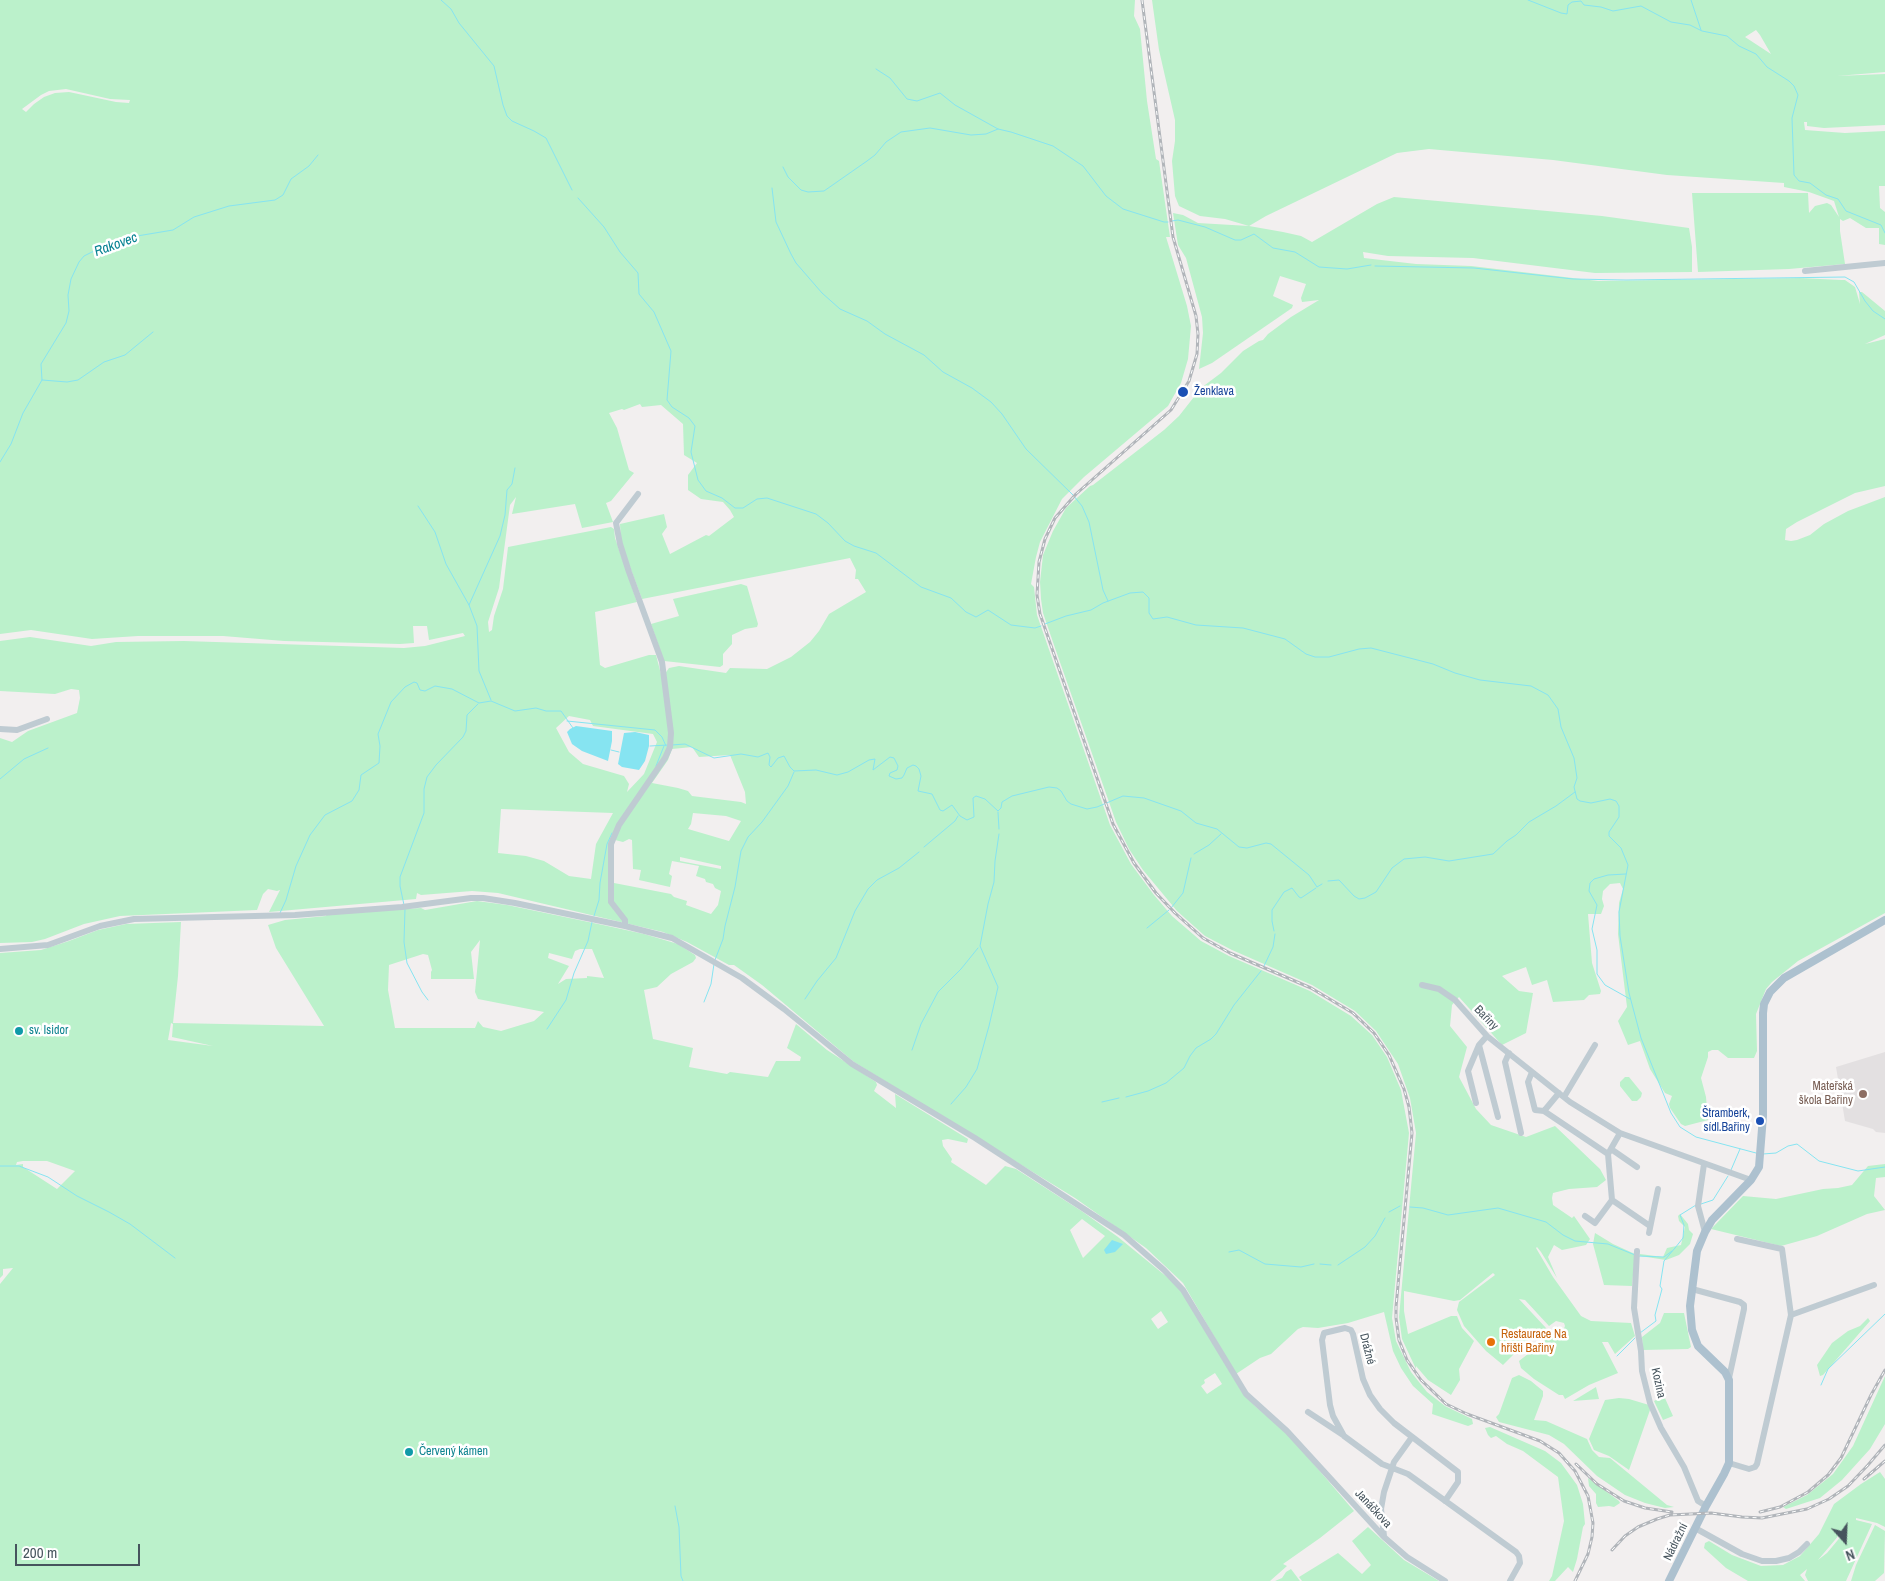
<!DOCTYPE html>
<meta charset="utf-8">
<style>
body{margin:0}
#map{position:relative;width:1885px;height:1581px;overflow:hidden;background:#f2efef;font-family:"Archivo Narrow",sans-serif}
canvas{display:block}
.north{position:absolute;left:1820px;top:1516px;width:50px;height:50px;-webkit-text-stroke:4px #fff;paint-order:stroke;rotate:160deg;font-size:14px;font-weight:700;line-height:20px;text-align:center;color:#46545d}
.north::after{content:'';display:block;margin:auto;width:18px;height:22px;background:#46545d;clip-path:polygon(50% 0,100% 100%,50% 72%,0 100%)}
.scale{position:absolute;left:15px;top:1544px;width:125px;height:22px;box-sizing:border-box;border:2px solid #46545d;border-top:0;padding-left:6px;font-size:15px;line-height:18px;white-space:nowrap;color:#46545d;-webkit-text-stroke:4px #fff;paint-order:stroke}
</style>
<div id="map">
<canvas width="1885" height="1581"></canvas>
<div class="north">N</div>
<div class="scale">200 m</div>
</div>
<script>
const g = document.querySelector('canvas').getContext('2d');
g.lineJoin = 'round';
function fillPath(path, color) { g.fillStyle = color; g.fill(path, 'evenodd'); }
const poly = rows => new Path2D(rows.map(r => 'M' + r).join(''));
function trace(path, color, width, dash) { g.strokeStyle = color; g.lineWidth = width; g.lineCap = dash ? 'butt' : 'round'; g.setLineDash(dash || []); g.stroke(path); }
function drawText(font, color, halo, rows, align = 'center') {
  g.font = font + ' "Archivo Narrow",sans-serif'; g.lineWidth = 5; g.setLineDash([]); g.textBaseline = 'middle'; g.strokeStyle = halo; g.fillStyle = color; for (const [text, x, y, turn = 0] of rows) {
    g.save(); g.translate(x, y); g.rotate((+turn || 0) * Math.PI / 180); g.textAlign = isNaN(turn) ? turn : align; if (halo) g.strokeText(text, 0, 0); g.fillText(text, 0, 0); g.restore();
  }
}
fillPath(poly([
 [1885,1052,1885,1133,1876,1132,1873,1129,1845,1121,1836,1067]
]), '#e3e0e1');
fillPath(poly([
 [0,0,1135,0,1134,16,1140,29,1147,101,1156,159,1159,161,1170,237,1166,237,1187,306,1191,326,1188,359,1181,383,1168,406,1084,477,1062,499,1040,542,1036,557,1031,584,1034,587,1037,615,1110,825,1131,864,1154,895,1172,916,1201,941,1229,956,1310,991,1351,1016,1372,1035,1387,1057,1401,1090,1409,1133,1393,1307,1392,1318,1396,1341,1411,1372,1427,1392,1445,1406,1472,1419,1473,1424,1468,1426,1432,1414,1433,1404,1413,1386,1401,1368,1393,1351,1384,1312,1348,1323,1318,1328,1303,1327,1298,1329,1271,1354,1260,1358,1236,1374,1183,1283,1146,1248,1075,1198,854,1062,762,985,734,965,729,965,687,942,663,932,498,893,472,891,421,895,417,893,416,899,269,912,280,890,277,891,268,889,263,894,257,910,120,916,84,924,45,939,32,942,0,943,0,738,12,742,28,731,77,713,80,698,79,690,71,689,55,694,0,691,0,641,30,637,91,646,116,642,184,641,404,648,425,646,465,636,463,633,429,640,427,626,413,626,414,643,400,644,284,641,223,636,138,636,92,639,31,630,0,634],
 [66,89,110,99,130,100,129,103,116,102,69,92,55,93,44,97,34,104,26,112,22,109,41,95,49,91],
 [640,404,642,407,661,405,683,424,684,455,697,463,688,475,688,490,701,499,723,502,730,510,734,517,709,536,706,535,670,554,662,534,667,527,664,514,620,524,621,543,642,599,850,558,856,570,855,579,858,579,866,592,829,614,819,631,810,642,791,657,767,669,730,668,726,673,679,666,669,668,662,678,656,655,649,655,605,668,600,665,595,612,637,602,615,538,614,529,611,527,508,547,503,589,494,616,492,630,489,632,488,622,499,588,510,505,516,497,512,514,575,504,582,528,613,522,606,503,611,501,634,473,629,470,617,428,609,413,622,409,624,410],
 [569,716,590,720,593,726,653,734,657,742,644,774,627,792,629,784,624,776,583,764,569,752,556,728],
 [692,747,699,757,730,755,745,792,746,804,741,802,692,796,688,791,678,788,652,783,668,760,672,749],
 [501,809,613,813,596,844,591,879,569,876,544,861,526,856,498,853],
 [693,813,726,816,741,821,729,841,688,829,691,824],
 [629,839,632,840,633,869,641,870,639,880,670,887,672,876,669,874,672,861,699,866,696,876,705,879,706,882,713,884,715,888,721,891,718,905,711,914,686,905,687,901,674,897,671,894,614,883,614,843,615,840,623,842],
 [680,857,721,866,721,869,680,861],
 [1152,0,1885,0,1885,72,1837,76,1885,74,1885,125,1824,128,1807,126,1807,122,1804,122,1805,130,1845,133,1885,131,1885,186,1879,186,1880,208,1885,212,1885,245,1879,244,1879,228,1866,228,1850,218,1843,221,1840,219,1840,231,1845,264,1789,269,1698,272,1692,193,1808,193,1809,213,1815,206,1827,203,1831,205,1839,217,1834,201,1809,192,1784,187,1784,183,1667,175,1553,160,1429,149,1397,153,1266,216,1249,226,1225,219,1200,216,1179,206,1175,196,1172,161,1175,141,1175,120,1159,50],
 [1756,30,1760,35,1771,54,1745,37],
 [1394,197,1602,216,1689,228,1692,247,1692,272,1595,273,1473,258,1388,256,1363,252,1364,258,1416,264,1471,266,1598,281,1800,278,1841,280,1845,280,1855,287,1860,304,1859,292,1862,292,1885,311,1885,335,1865,344,1885,339,1885,486,1855,493,1797,522,1786,529,1785,540,1791,541,1797,540,1810,535,1824,524,1848,511,1885,497,1885,913,1798,961,1772,982,1766,989,1756,1014,1757,1051,1754,1058,1728,1058,1718,1050,1712,1050,1708,1052,1708,1057,1701,1078,1706,1097,1708,1120,1685,1126,1681,1124,1670,1108,1669,1104,1672,1096,1665,1093,1650,1069,1640,1041,1628,1045,1618,1021,1627,1007,1618,934,1619,903,1623,889,1620,883,1610,884,1603,891,1602,899,1604,906,1601,914,1588,914,1592,963,1601,991,1600,994,1589,995,1584,1000,1553,1002,1547,980,1532,985,1526,967,1502,976,1519,991,1533,993,1526,1033,1502,1045,1459,997,1452,1005,1450,1026,1467,1047,1459,1077,1476,1109,1491,1125,1526,1137,1555,1126,1600,1169,1606,1180,1597,1187,1569,1189,1553,1193,1552,1198,1553,1205,1572,1218,1574,1216,1590,1239,1586,1245,1562,1250,1554,1245,1548,1257,1557,1278,1541,1252,1537,1247,1536,1248,1553,1277,1581,1316,1591,1321,1631,1323,1635,1336,1615,1354,1608,1342,1602,1342,1618,1373,1589,1385,1565,1399,1563,1395,1559,1395,1534,1379,1521,1368,1519,1361,1528,1354,1541,1354,1544,1351,1543,1342,1553,1332,1563,1331,1565,1326,1564,1323,1556,1321,1549,1326,1525,1300,1519,1299,1546,1328,1543,1331,1540,1328,1503,1365,1486,1351,1464,1326,1457,1310,1459,1302,1495,1275,1493,1273,1460,1300,1454,1301,1404,1291,1404,1311,1408,1334,1451,1316,1457,1316,1462,1328,1474,1341,1459,1369,1460,1380,1451,1395,1428,1380,1416,1366,1416,1369,1402,1339,1399,1317,1416,1133,1410,1098,1398,1064,1376,1031,1355,1011,1312,985,1232,950,1205,936,1177,911,1143,870,1129,849,1116,822,1055,648,1043,613,1041,599,1040,582,1043,555,1053,531,1066,508,1090,486,1093,485,1164,430,1179,416,1201,388,1221,373,1243,351,1259,341,1263,340,1268,334,1291,317,1319,300,1302,302,1301,298,1306,284,1280,276,1273,296,1293,305,1292,308,1212,363,1199,369,1203,333,1202,317,1186,258,1178,245,1173,213,1183,215,1198,223,1249,226,1283,232,1301,236,1312,242,1377,204],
 [741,584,747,586,758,624,757,627,745,629,732,635,732,644,723,654,723,665,720,667,664,661,651,624,679,616,673,599],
 [477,901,507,905,603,925,644,934,678,944,695,955,696,958,693,962,671,974,657,987,644,990,653,1039,693,1048,689,1067,727,1074,730,1072,768,1077,776,1061,800,1061,801,1057,787,1048,796,1024,827,1050,876,1082,877,1085,874,1091,896,1108,895,1094,968,1139,967,1143,948,1139,942,1140,943,1146,952,1159,951,1162,986,1185,1005,1166,1016,1169,1083,1212,1118,1237,1178,1286,1242,1392,1255,1406,1288,1434,1354,1511,1320,1538,1283,1564,1287,1566,1270,1581,0,1581,0,1284,13,1268,3,1269,3,1275,0,1278,0,953,41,950,69,941,98,930,126,924,181,922,178,976,173,1023,324,1026,276,948,268,925,285,920,326,916,327,914,421,908,425,910],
 [480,940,475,992,478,999,544,1012,534,1021,501,1031,483,1027,478,1021,475,1028,395,1028,388,990,389,965,423,954,428,955,432,970,431,972,431,979,474,979,471,952],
 [580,949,592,949,604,978,587,976,587,978,566,979,558,984,569,966,548,958,549,953,572,959,575,951],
 [171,1023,173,1024,172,1037,213,1046,168,1040],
 [23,1161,47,1161,75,1171,57,1189,23,1167,23,1164,16,1165,17,1162],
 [1082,1219,1105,1236,1083,1258,1070,1230],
 [1161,1311,1168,1322,1158,1329,1151,1319],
 [1215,1373,1222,1384,1207,1394,1201,1386,1205,1383,1204,1380],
 [1625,1077,1629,1077,1642,1093,1641,1097,1637,1101,1632,1101,1620,1086,1620,1082],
 [1885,1164,1885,1177,1876,1178,1874,1196,1885,1210,1867,1214,1817,1236,1781,1246,1711,1229,1743,1196,1776,1199,1823,1189,1838,1188,1852,1185,1868,1166],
 [1680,1214,1688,1224,1689,1230,1693,1234,1690,1244,1679,1255,1666,1260,1640,1256,1640,1254,1663,1257,1667,1248,1681,1245,1685,1227,1679,1221,1678,1216],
 [1595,1233,1613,1244,1635,1254,1632,1286,1604,1285,1593,1244],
 [1664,1313,1684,1313,1691,1347,1688,1349,1643,1350,1642,1337,1660,1323],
 [1868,1318,1870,1321,1823,1375,1820,1376,1817,1365,1832,1343,1848,1331,1860,1326],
 [1519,1375,1531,1381,1543,1391,1543,1396,1534,1420,1546,1421,1587,1439,1592,1450,1599,1457,1610,1458,1667,1505,1674,1507,1665,1508,1645,1503,1625,1495,1597,1476,1564,1444,1549,1435,1499,1422,1496,1417,1499,1414,1512,1378],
 [1885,1376,1885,1424,1870,1449,1842,1480,1820,1498,1786,1509,1783,1507,1807,1495,1833,1474,1853,1446],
 [1596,1387,1599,1399,1573,1401],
 [1664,1396,1673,1416,1663,1420,1654,1401],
 [1619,1398,1629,1399,1649,1405,1650,1410,1629,1470,1609,1456,1594,1450,1589,1439,1605,1400],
 [1490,1427,1545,1451,1561,1463,1577,1485,1583,1504,1585,1524,1583,1527,1577,1559,1573,1572,1568,1567,1555,1581,1549,1581,1552,1576,1564,1521,1558,1477,1523,1451,1507,1444,1496,1436,1491,1438,1488,1435,1485,1428],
 [1880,1472,1885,1479,1885,1527,1877,1523,1856,1518,1856,1520,1872,1524,1846,1581,1808,1581,1805,1575,1807,1569,1800,1575,1805,1581,1748,1581,1726,1568,1704,1548,1705,1543,1709,1541,1732,1555,1761,1566,1783,1565,1800,1556,1819,1534,1834,1504,1861,1484],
 [1840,1534,1842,1535,1827,1553,1818,1560],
 [1588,1478,1619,1501,1620,1503,1614,1507,1609,1506,1598,1507,1596,1503,1596,1494,1589,1486],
 [1875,1525,1885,1531,1884,1573,1875,1581,1851,1581,1856,1565],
 [1368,1527,1404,1560,1439,1581,1302,1581,1299,1577,1338,1553,1362,1574,1371,1565,1352,1541],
 [1291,1569,1300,1581,1275,1581,1282,1578,1286,1572]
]), '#bbf1cb');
fillPath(poly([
 [576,726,612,731,612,741,608,761,582,751,572,744,567,732,570,729],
 [635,732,649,735,649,746,645,761,639,770,622,767,618,764,624,733],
 [1112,1240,1123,1244,1115,1252,1106,1254,1104,1250]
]), '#86e4f1');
trace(poly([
 [441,0,451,9,459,23,494,66,503,105,507,116,512,121,534,131,546,138,572,190],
 [1528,0,1561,13,1567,14,1568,5,1572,2,1581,1,1584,5,1601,7,1613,11,1641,6,1671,22,1690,25,1702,31,1727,36,1739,46,1756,54,1767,67,1789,81,1794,86,1798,95,1792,118,1794,175,1799,181,1810,183,1826,195,1838,199,1846,211,1881,225,1885,233],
 [1691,0,1701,30],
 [876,69,890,78,907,99,917,101,940,93,955,105,998,129,1011,132,1053,146,1083,166,1106,196,1123,209,1164,222,1168,222],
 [783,167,788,177,801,190,808,192,824,191,867,161,875,155,886,142,901,132,930,128,971,135,986,134,998,129],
 [772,188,776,222,791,254,796,263,822,293,840,309,867,321,885,334,924,355,943,372,972,388,991,402,1002,414,1026,449,1073,495,1082,506,1089,522,1103,590,1108,601],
 [578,198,604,227,620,252,638,273,639,294,654,312,671,351,667,400,672,407,689,418,695,426,691,452,698,480,706,491,722,498,735,508,743,508,757,499,767,498,816,514,828,523,845,541,854,546,876,553,921,587,951,598,966,612,976,617,988,610,1011,625,1035,628,1041,626],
 [1172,221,1178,220,1205,227,1235,240,1241,240,1254,234,1273,248,1295,252,1319,267,1347,269,1371,265],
 [1375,266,1474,268,1573,279,1626,280,1845,277,1854,282,1865,301,1873,311,1885,319],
 [42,380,67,382,78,380,104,362,125,355,153,332],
 [0,462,11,444,23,413,42,380,41,364,66,323,69,311,68,295,71,279,79,262,84,256,106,245,131,237,173,230,194,217,229,206,275,200,283,195,291,179,309,166,318,155],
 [418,506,435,532,446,564,469,605],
 [1045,624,1066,616,1091,610,1103,603,1130,593,1143,592,1149,598,1149,613,1153,619,1167,617,1196,625,1243,628,1285,639,1306,654,1315,657,1329,657,1359,649,1371,648,1433,664,1455,673,1480,680,1531,686,1548,695,1558,709,1561,727,1574,758,1577,778,1574,787,1577,799,1580,801,1591,803,1610,799,1616,801,1619,806,1619,817,1609,832,1609,836,1621,848,1628,865,1619,912,1620,936,1629,993,1641,1038,1671,1113,1680,1127,1696,1137,1756,1153],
 [491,700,479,671,477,626,469,605,500,536,505,515,507,490,512,484,515,468],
 [567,721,655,730,662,737,666,746],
 [672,745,685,744,714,758,741,754,758,757,768,753,770,757,769,765,771,767,778,758,784,756,790,767,794,771,816,770,837,775,848,772,869,760,875,759,873,770,890,757,894,758,898,766,897,770,890,773,889,776,896,779,902,778,904,775,907,768,913,765,916,766,919,769,921,776,918,791,932,794,940,810,943,811,952,805,960,816,967,820,974,817,973,798,976,796,985,799,998,811,1001,808,1002,802,1012,796,1049,787,1057,788,1061,791,1067,801,1071,804,1087,809,1097,807,1123,796,1144,798,1181,811,1196,823,1217,829,1239,847,1247,848,1266,843,1271,844,1309,875,1317,887,1322,884],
 [650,746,668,745],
 [611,750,619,752],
 [656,766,664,746],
 [0,779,24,759,48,748],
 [998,812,999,829],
 [924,847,955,821,958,816],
 [1194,854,1209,845,1221,834],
 [1626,874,1608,875,1594,879,1590,883,1589,891,1597,905,1592,929,1597,950,1597,974,1605,985,1630,999],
 [1328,881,1339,880,1354,896,1359,899,1365,898,1376,892,1392,868,1404,859,1425,857,1449,861,1493,854,1507,841,1516,835,1529,822,1556,806,1575,792],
 [404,905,400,886,400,877,424,813,424,789,427,777,436,765,463,737,466,731,467,715,478,704],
 [1171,908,1183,893,1191,858],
 [405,909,404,942,407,963,422,992,428,1000],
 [280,913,286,900,296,866,310,835,325,815,352,801,359,790,361,775,379,763,380,746,378,734,391,702,405,687,414,682,417,683,420,690,425,691,435,686,452,689,479,703,491,701,515,711,536,708,546,711,561,711,573,728],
 [594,916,599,900,600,883,607,844,612,833],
 [1147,928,1169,910],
 [1274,931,1272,921,1272,910,1284,892,1292,888,1299,897,1301,898,1316,888],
 [715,960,723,939,725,926,735,887,741,851,748,837,762,822,788,786,794,772],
 [1264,966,1273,947,1275,934],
 [805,999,817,981,836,958,855,911,868,889,877,880,899,868,919,852],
 [704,1002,711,984,714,964],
 [547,1029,566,1000,574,973,588,941,592,922],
 [912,1050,921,1024,938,992,961,969,978,948],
 [1126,1097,1148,1091,1166,1083,1184,1068,1190,1056,1196,1048,1211,1039,1216,1034,1234,1005,1261,971],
 [1102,1102,1119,1098],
 [951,1104,966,1087,977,1069,989,1026,998,987,980,946,988,904,994,882,995,861,999,834],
 [1763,1154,1776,1153,1788,1146,1797,1144,1819,1161,1858,1171,1885,1167],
 [0,1166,19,1166,48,1177,77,1196,109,1212,130,1224,175,1258],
 [1731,1170,1740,1149],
 [1701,1204,1713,1200,1728,1176],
 [1410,1207,1423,1208,1448,1215,1498,1208,1546,1222,1563,1235,1575,1241,1608,1244,1635,1255],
 [1389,1212,1400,1206],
 [1675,1248,1683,1238,1684,1225,1680,1215,1696,1205],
 [1229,1252,1239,1250,1265,1264,1301,1267,1314,1264],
 [1638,1256,1664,1257,1672,1251],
 [1320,1264,1331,1265],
 [1338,1265,1365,1247,1375,1236,1385,1218],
 [1640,1333,1656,1321,1655,1315,1662,1289,1660,1286,1664,1261,1675,1248],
 [1617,1356,1635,1338],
 [1821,1385,1828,1369,1885,1314],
 [675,1506,679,1527,681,1576,683,1581]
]), '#86e4f1', 1);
trace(poly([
 [1805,271,1885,263],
 [0,729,17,730,47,719],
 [625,926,625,920,611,902,611,844,619,825,665,758,670,747,671,733,662,662,629,572,620,544,616,523,638,494],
 [0,949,48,945,100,926,134,919,295,915,402,907,471,898,483,898,515,903,625,926,672,938,742,978,784,1009,852,1064,975,1138,1124,1235,1164,1270,1183,1290,1246,1394,1287,1431,1384,1537,1407,1557,1445,1581],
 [1422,985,1439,989,1455,1000,1487,1036,1570,1102,1620,1133,1751,1180],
 [1487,1036,1479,1045,1498,1117],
 [1509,1053,1505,1062,1521,1133],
 [1532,1072,1528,1082,1535,1110,1544,1111,1608,1154],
 [1564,1097,1595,1045],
 [1476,1103,1468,1071,1479,1045],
 [1544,1111,1559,1093],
 [1611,1149,1637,1167],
 [1704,1164,1698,1206,1705,1232],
 [1612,1200,1650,1226],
 [1585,1216,1595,1223,1612,1200,1608,1154,1620,1133],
 [1649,1233,1658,1189],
 [1637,1251,1634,1308,1641,1351,1642,1371,1650,1403,1661,1428,1684,1467,1698,1501,1706,1506],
 [1692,1289,1740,1302,1744,1305,1744,1309,1729,1378],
 [1791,1315,1874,1285],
 [1308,1412,1343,1435],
 [1729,1463,1749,1469,1755,1467,1757,1464,1791,1315,1782,1249,1737,1239],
 [1445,1501,1458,1482,1458,1472,1394,1423,1380,1409,1370,1395,1363,1379,1353,1334,1351,1330,1345,1328,1324,1333,1322,1340,1330,1405,1333,1416,1344,1436,1382,1464,1408,1474,1516,1552,1519,1556,1520,1563,1510,1581],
 [1695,1528,1742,1554,1762,1561,1776,1561,1789,1558,1799,1552,1807,1544],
 [1384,1536,1381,1509,1384,1492,1394,1462,1412,1437]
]), '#bfcbd2', 6);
trace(poly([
 [1669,1581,1706,1506,1724,1474,1729,1463,1729,1380,1725,1372,1698,1346,1692,1330,1690,1306,1697,1251,1705,1232,1712,1220,1751,1180,1759,1167,1763,1116,1763,1013,1764,1004,1770,992,1784,978,1885,920]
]), '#adc1cf', 8);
const rail = poly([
 [1142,0,1173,237,1196,316,1198,334,1197,354,1189,381,1171,410,1076,494,1055,518,1045,539,1039,562,1037,595,1040,614,1113,824,1134,863,1156,893,1175,913,1203,938,1230,953,1311,988,1353,1013,1374,1033,1389,1055,1404,1089,1409,1107,1412,1133,1396,1307,1396,1318,1399,1340,1407,1360,1421,1380,1446,1404,1467,1414,1540,1441,1559,1453,1575,1471,1588,1496,1593,1523,1592,1537,1588,1554,1575,1581],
 [1576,1464,1597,1484,1624,1501,1645,1508,1672,1512],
 [1864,1479,1885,1461],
 [1760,1512,1780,1507,1808,1492,1828,1475,1841,1458,1871,1395,1885,1370],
 [1612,1550,1625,1536,1638,1527,1657,1519,1670,1515,1711,1513,1742,1517,1762,1518,1807,1509,1829,1499,1848,1486,1868,1465,1885,1445]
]);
trace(rail, '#b1b5ba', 3);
trace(rail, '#fff', 1, [4]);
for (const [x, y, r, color] of [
 [1183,392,6,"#1a4fb4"],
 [19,1031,5,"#0f9aa8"],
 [1863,1094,5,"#8d6e63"],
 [1760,1121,5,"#1a4fb4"],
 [1491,1342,5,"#e8710a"],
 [409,1452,5,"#0f9aa8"]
]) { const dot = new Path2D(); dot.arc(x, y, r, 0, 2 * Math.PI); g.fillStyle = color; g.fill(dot); trace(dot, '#fff', 2); }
drawText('12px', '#164399', '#fff', [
 ["Ženklava",1194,392],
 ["Štramberk,",1750,1114,"right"],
 ["sídl.Bařiny",1750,1128,"right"]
], 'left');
drawText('12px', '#46545d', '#fff', [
 ["Bařiny",1486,1018,46],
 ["Drážné",1367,1349,76],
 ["Kozina",1658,1383,77],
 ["Janáčkova",1373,1509,47],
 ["Nádražní",1676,1542,-64]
]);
drawText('12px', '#0d838f', '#fff', [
 ["sv. Isidor",29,1031],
 ["Červený kámen",419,1452]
], 'left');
drawText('12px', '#785e54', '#fff', [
 ["Mateřská",1853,1087],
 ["škola Bařiny",1853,1101]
], 'right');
drawText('12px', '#c56008', '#fff', [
 ["Restaurace Na",1501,1335],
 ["hřišti Bařiny",1501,1349]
], 'left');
drawText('italic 14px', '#078292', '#fff', [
 ["Rakovec",116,245,-20]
]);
</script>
